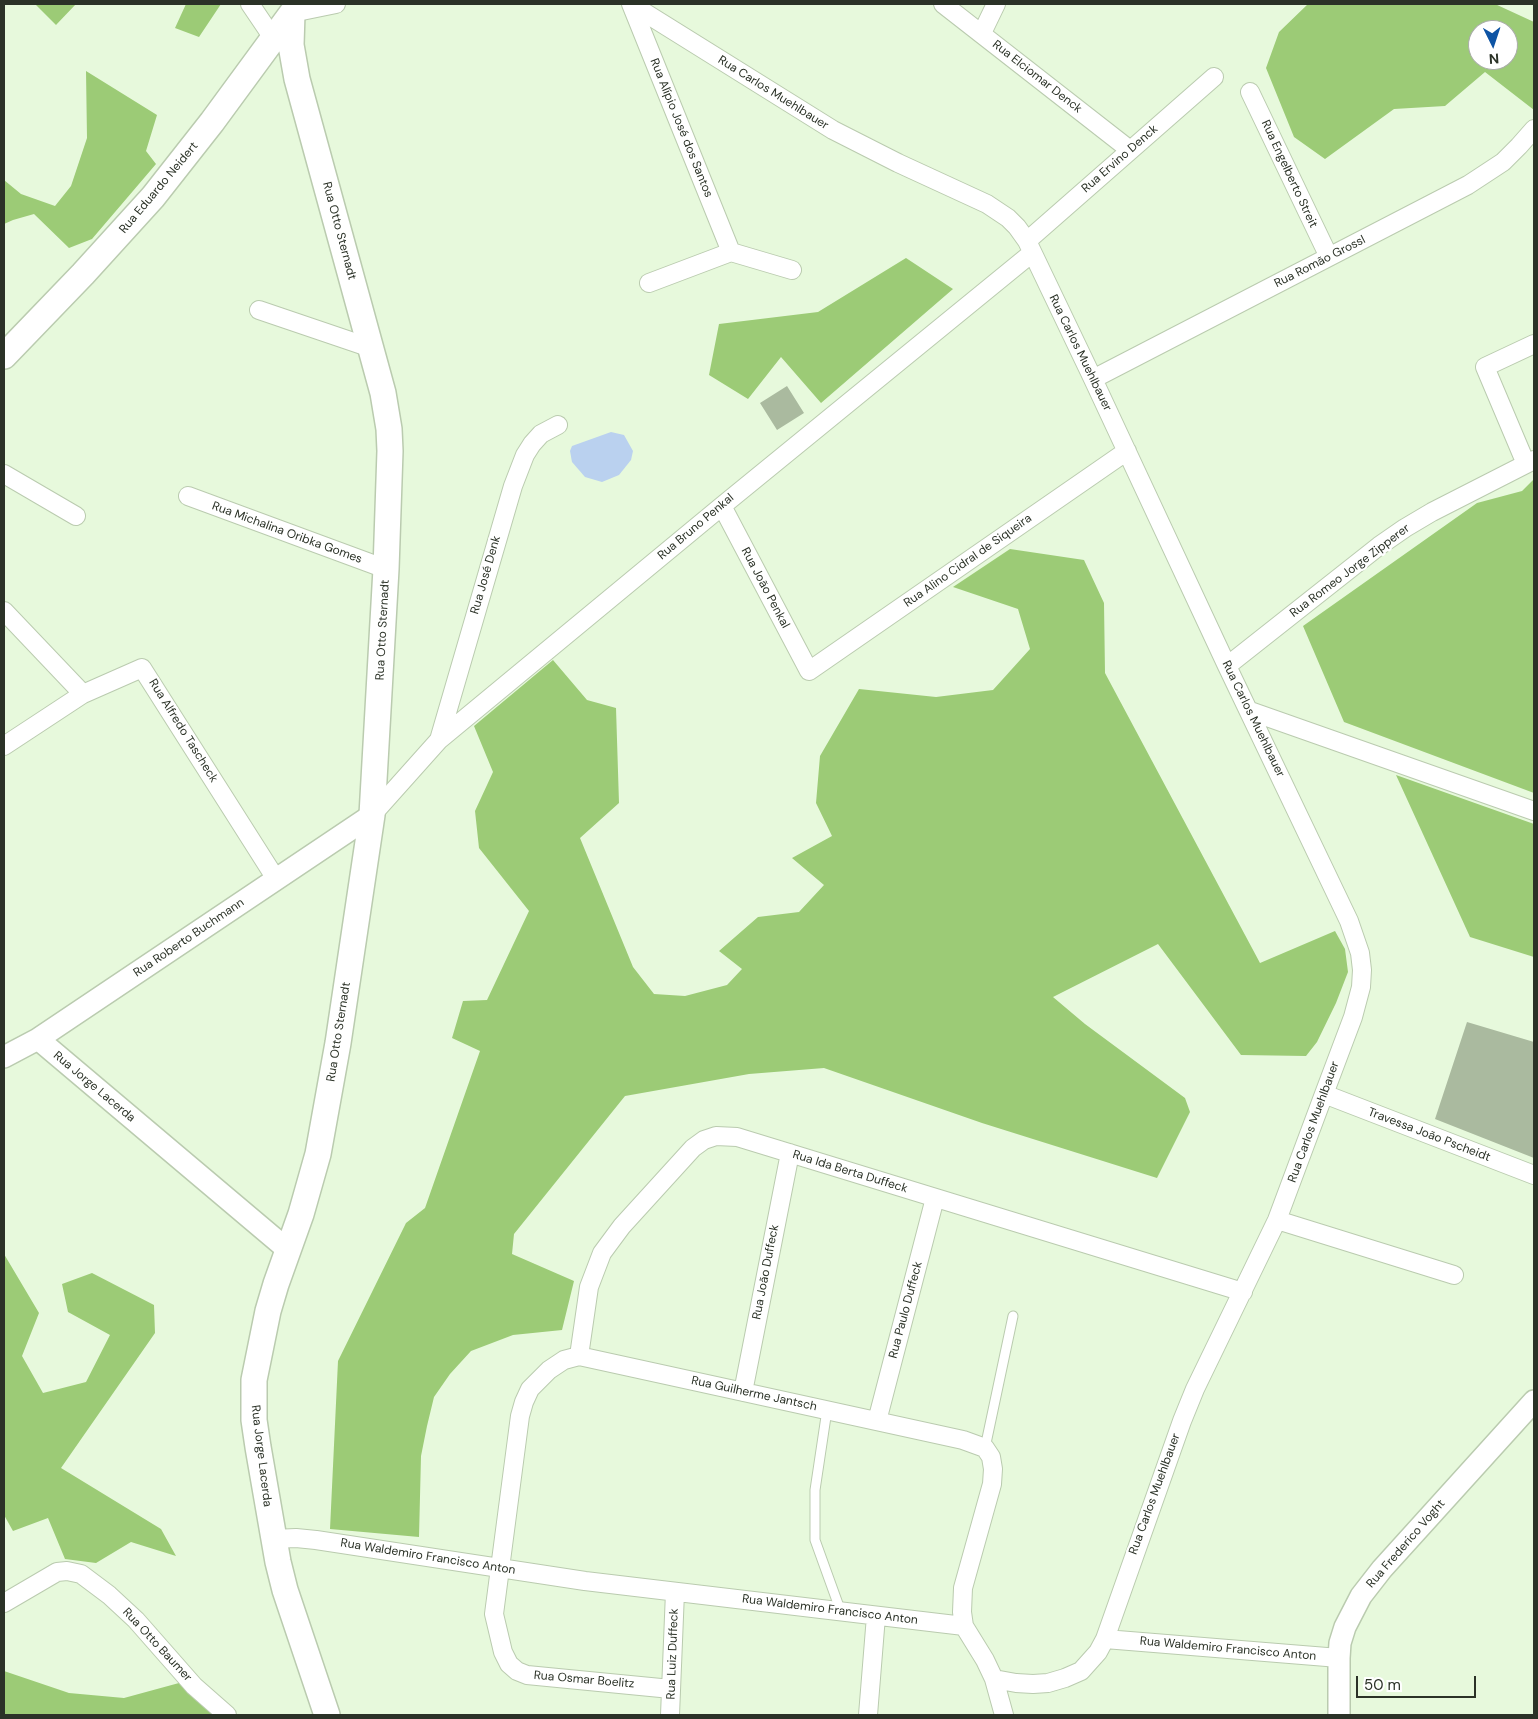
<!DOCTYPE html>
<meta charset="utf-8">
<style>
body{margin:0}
#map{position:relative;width:1538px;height:1719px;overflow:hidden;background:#e7f9dc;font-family:"DM Sans",sans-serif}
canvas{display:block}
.frame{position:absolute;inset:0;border:5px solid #2b3227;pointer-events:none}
.north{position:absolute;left:1468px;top:20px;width:50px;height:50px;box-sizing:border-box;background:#fff;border:1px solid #aaada9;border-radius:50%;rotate:176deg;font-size:14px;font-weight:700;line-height:20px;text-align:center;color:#2b3227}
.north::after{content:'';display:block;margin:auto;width:18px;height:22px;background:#0e54a4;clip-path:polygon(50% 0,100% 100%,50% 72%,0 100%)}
.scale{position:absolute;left:1356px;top:1676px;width:120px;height:22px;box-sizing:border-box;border:2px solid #2b3227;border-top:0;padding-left:6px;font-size:15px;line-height:18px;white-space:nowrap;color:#2b3227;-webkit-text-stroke:4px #fff;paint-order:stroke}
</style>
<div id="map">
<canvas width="1538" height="1719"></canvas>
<div class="frame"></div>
<div class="north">N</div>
<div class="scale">50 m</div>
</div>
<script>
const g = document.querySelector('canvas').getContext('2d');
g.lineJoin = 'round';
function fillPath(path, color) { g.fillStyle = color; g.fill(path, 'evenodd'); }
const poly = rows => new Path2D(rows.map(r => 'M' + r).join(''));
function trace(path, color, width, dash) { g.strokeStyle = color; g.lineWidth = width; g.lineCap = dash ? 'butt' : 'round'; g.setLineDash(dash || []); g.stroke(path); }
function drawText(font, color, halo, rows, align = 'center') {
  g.font = font + ' "DM Sans",sans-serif'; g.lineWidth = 4.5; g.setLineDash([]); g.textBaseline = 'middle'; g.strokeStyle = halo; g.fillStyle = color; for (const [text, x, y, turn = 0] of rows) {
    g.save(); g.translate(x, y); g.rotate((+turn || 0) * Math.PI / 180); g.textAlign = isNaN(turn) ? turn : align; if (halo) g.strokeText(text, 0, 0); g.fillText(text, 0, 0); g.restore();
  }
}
fillPath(poly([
 [35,4,76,4,56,25],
 [186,4,221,4,199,37,175,28],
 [1308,4,1495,4,1534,22,1534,110,1485,72,1445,106,1394,109,1325,159,1294,137,1266,68,1279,32],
 [1478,30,1508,30,1508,60,1478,60],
 [86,71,157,115,146,151,156,164,92,239,69,248,34,214,13,220,4,224,4,180,21,194,55,206,71,186,87,138],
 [906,258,953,289,821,403,781,357,748,399,709,375,719,324,818,312],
 [1534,479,1534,793,1344,722,1303,626,1477,503,1522,491],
 [1010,549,1084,560,1104,603,1105,673,1260,963,1335,931,1345,949,1348,972,1336,1003,1317,1042,1306,1056,1241,1055,1158,944,1053,997,1085,1024,1185,1098,1190,1112,1157,1178,982,1123,824,1068,749,1074,625,1096,514,1234,512,1254,574,1281,562,1330,513,1335,471,1351,450,1374,434,1397,427,1426,421,1456,419,1537,330,1529,338,1361,406,1223,425,1208,480,1051,452,1038,463,1001,487,1000,529,911,479,848,475,811,493,772,474,726,553,660,587,700,616,708,619,803,580,838,633,967,654,994,685,996,727,985,742,969,719,951,758,917,799,912,824,885,792,858,832,836,816,803,820,756,859,689,936,697,993,690,1030,649,1018,609,953,587],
 [1396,775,1534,824,1534,957,1470,937],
 [4,1254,39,1313,22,1356,43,1393,86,1382,110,1335,68,1312,62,1284,92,1273,154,1305,155,1333,61,1468,161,1529,176,1556,131,1542,96,1563,65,1559,48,1518,13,1531,4,1515],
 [4,1671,69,1693,124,1698,179,1683,215,1715,4,1715]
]), '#9ccb76');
fillPath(poly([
 [611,432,624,435,633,451,631,460,619,475,602,482,585,477,572,462,570,451,572,446]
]), '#bad1ef');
fillPath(poly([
 [787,386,804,413,777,430,760,403],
 [1467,1022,1534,1042,1534,1158,1435,1119]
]), '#aaba9f');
const service = poly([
 [827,1410,815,1490,815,1540,841,1612],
 [985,1448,1013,1316]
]);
const minor = poly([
 [250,4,273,38],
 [631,4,833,130,898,163,987,204,1008,218,1017,227,1027,241,1093,379,1227,666,1349,921,1360,953,1362,970,1361,987,1353,1017,1324,1094,1277,1220,1195,1389,1182,1421,1105,1639,1098,1652,1081,1671,1065,1678,1048,1683,1033,1684,1016,1683,994,1679],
 [631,4,731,252],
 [943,4,1130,150],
 [292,13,336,4],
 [982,33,996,4],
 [1250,92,1329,257],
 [1027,241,1214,77],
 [649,283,731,252,792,270],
 [259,310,371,348],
 [1093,379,1468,185,1503,162,1519,146,1534,129],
 [1526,464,1485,367,1534,344],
 [4,474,76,516],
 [188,496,386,569],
 [722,506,809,671,1127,451],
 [4,611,83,694],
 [1227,666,1379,546,1405,528,1432,512,1534,460],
 [1250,711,1534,811],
 [439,740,513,486,525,455,532,444,541,434,558,425],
 [4,746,83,694,142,668,276,879],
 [372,815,439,740,722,506,1032,253],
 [1324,1094,1534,1175],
 [1277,1220,1454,1275],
 [579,1356,589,1287,602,1253,622,1226,693,1148,704,1140,716,1136,737,1137,1243,1292],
 [743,1392,790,1153],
 [877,1421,935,1198],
 [273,1539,296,1538,316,1540,585,1581,964,1626,985,1660,994,1679,1004,1715],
 [4,1603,57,1572,67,1571,81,1574,109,1595,136,1620,194,1686,227,1715],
 [1105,1639,1339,1658],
 [671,1689,527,1675,517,1671,509,1664,503,1652,494,1614,520,1416,524,1402,530,1389,549,1370,564,1360,579,1356,963,1440,985,1448,991,1457,993,1469,992,1484,963,1588,962,1612,964,1626],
 [670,1715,675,1592],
 [868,1715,876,1616]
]);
const tertiary = poly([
 [38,1039,288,1250],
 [4,1057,38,1039,372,815],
 [1339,1715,1339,1658,1340,1643,1345,1627,1361,1596,1382,1569,1534,1401]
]);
const secondary = poly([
 [292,13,291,45,297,79,383,393,389,429,390,451,386,569,372,815,338,1043,318,1154,301,1214,276,1284,268,1311,254,1380,254,1420,258,1447,278,1562,285,1590,327,1715],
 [4,356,83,274,153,197,212,122,292,13]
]);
trace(service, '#bacbaf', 11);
trace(minor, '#bacbaf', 20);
trace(tertiary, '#bacbaf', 24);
trace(secondary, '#bacbaf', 28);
trace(service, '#fff', 9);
trace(minor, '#fff', 18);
trace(tertiary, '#fff', 21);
trace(secondary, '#fff', 25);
drawText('12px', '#2b3227', '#fff', [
 ["Rua Elciomar Denck",1037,77,38],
 ["Rua Carlos Muehlbauer",773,93,32],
 ["Rua Alípio José dos Santos",681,128,68],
 ["Rua Ervino Denck",1120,159,-41],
 ["Rua Engelberto Streit",1289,174,65],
 ["Rua Eduardo Neidert",159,188,-50],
 ["Rua Otto Sternadt",339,231,75],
 ["Rua Romão Grossl",1320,262,-27],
 ["Rua Carlos Muehlbauer",1080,353,64],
 ["Rua Bruno Penkal",696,527,-40],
 ["Rua Michalina Oribka Gomes",287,533,20],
 ["Rua Alino Cidral de Siqueira",968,561,-35],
 ["Rua Romeo Jorge Zipperer",1350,571,-37],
 ["Rua José Denk",486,575,-74],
 ["Rua João Penkal",765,588,62],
 ["Rua Otto Sternadt",383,630,-87],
 ["Rua Carlos Muehlbauer",1253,719,64],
 ["Rua Alfredo Tascheck",183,731,58],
 ["Rua Roberto Buchmann",189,938,-34],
 ["Rua Otto Sternadt",339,1032,-81],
 ["Rua Jorge Lacerda",94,1087,40],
 ["Rua Carlos Muehlbauer",1314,1122,-70],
 ["Travessa João Pscheidt",1429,1135,21],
 ["Rua Ida Berta Duffeck",850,1172,17],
 ["Rua João Duffeck",766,1272,-79],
 ["Rua Paulo Duffeck",906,1310,-75],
 ["Rua Guilherme Jantsch",754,1394,12],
 ["Rua Jorge Lacerda",261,1456,83],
 ["Rua Carlos Muehlbauer",1155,1494,-70],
 ["Rua Frederico Voght",1406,1544,-49],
 ["Rua Waldemiro Francisco Anton",428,1557,9],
 ["Rua Waldemiro Francisco Anton",830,1610,7],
 ["Rua Otto Baumer",157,1645,47],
 ["Rua Waldemiro Francisco Anton",1228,1649,5],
 ["Rua Luiz Duffeck",673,1654,-88],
 ["Rua Osmar Boelitz",584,1680,5]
]);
</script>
